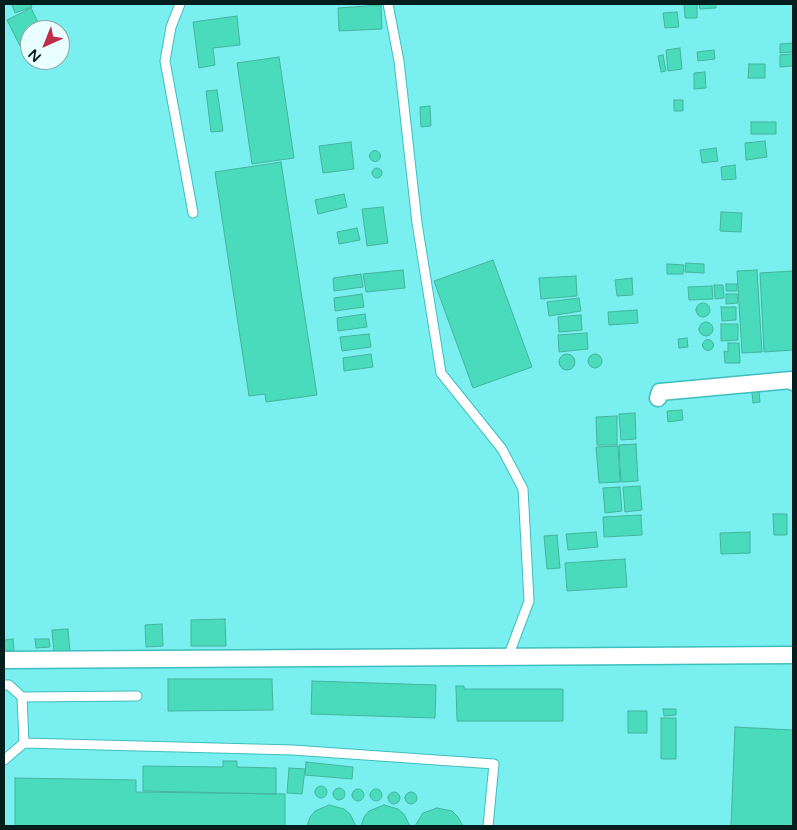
<!DOCTYPE html>
<style>
body{margin:0}
#map{position:relative;width:797px;height:830px;overflow:hidden;background:#79eff0;font-family:"Varela Round",sans-serif}
canvas{display:block}
.frame{position:absolute;inset:0;border:5px solid #041e1e;pointer-events:none}
.north{position:absolute;left:20px;top:20px;width:50px;height:50px;box-sizing:border-box;background:#eaffff;border:1px solid #8ea5a5;border-radius:50%;rotate:224deg;font-size:14px;font-weight:700;line-height:20px;text-align:center;color:#041e1e}
.north::after{content:'';display:block;margin:auto;width:18px;height:22px;background:#bf2e48;clip-path:polygon(50% 0,100% 100%,50% 72%,0 100%)}
</style>
<div id="map">
<canvas width="797" height="830"></canvas>
<div class="frame"></div>
<div class="north">N</div>
</div>
<script>
const g = document.querySelector('canvas').getContext('2d');
g.lineJoin = 'round';
function fillPath(path, color) { g.fillStyle = color; g.fill(path, 'evenodd'); }
const poly = rows => new Path2D(rows.map(r => 'M' + r).join(''));
function trace(path, color, width, dash) { g.strokeStyle = color; g.lineWidth = width; g.lineCap = dash ? 'butt' : 'round'; g.setLineDash(dash || []); g.stroke(path); }
const building = poly([
 [16,4,31,4,32,7,15,13,12,5,16,4],
 [684,4,697,4,697,18,685,18,684,4],
 [699,4,716,4,716,8,700,9,699,4],
 [381,5,382,29,339,31,338,8,381,5],
 [31,8,42,30,30,30,30,41,20,46,7,20,31,8],
 [677,12,679,27,665,28,663,13,677,12],
 [237,16,240,45,213,48,215,65,199,68,193,22,237,16],
 [793,43,793,52,780,53,780,44,793,43],
 [680,48,682,69,668,71,666,50,680,48],
 [714,50,715,59,698,61,697,52,714,50],
 [793,54,793,66,780,67,780,55,793,54],
 [663,55,666,71,661,72,658,56,663,55],
 [279,57,294,158,252,164,237,63,279,57],
 [749,64,765,64,765,78,748,78,749,64],
 [705,72,706,88,694,89,694,73,705,72],
 [217,90,223,131,211,132,206,91,217,90],
 [674,100,683,100,683,111,674,111,674,100],
 [430,106,431,126,421,127,420,107,430,106],
 [751,122,776,122,776,134,751,134,751,122],
 [765,141,767,157,746,160,745,143,765,141],
 [351,142,354,169,323,173,319,146,351,142],
 [716,148,718,161,702,163,700,150,716,148],
 '369.5 156a5.5 5.5 0 1 1 11 0a5.5 5.5 0 1 1-11 0Z',
 [281,162,317,395,266,402,265,394,249,396,215,172,281,162],
 [735,165,736,179,722,180,721,167,735,165],
 '372 173a5 5 0 1 1 10 0a5 5 0 1 1-10 0Z',
 [344,194,347,207,318,214,315,200,344,194],
 [383,207,388,243,367,246,362,209,383,207],
 [721,212,742,213,741,232,720,231,721,212],
 [357,228,360,240,339,244,337,232,357,228],
 [493,260,532,367,473,388,434,281,493,260],
 [686,263,704,264,704,273,685,272,686,263],
 [667,264,684,265,683,274,667,274,667,264],
 [403,270,405,288,366,292,363,274,403,270],
 [757,270,762,352,742,353,737,271,757,270],
 [793,271,793,350,764,352,760,273,793,271],
 [361,274,363,287,334,291,333,278,361,274],
 [576,276,577,296,541,299,539,278,576,276],
 [632,278,633,295,617,296,615,280,632,278],
 [726,284,737,284,737,291,726,291,726,284],
 [714,285,723,285,724,298,715,299,714,285],
 [712,286,713,299,689,300,688,287,712,286],
 [362,294,364,307,335,311,334,298,362,294],
 [726,294,737,294,738,303,726,304,726,294],
 [579,298,581,311,549,316,547,302,579,298],
 '696 310a7 7 0 1 1 14 0a7 7 0 1 1-14 0Z',
 [721,307,736,307,736,320,722,321,721,307],
 [637,310,638,323,609,325,608,312,637,310],
 [365,314,367,327,338,331,337,318,365,314],
 [581,315,582,330,559,332,558,317,581,315],
 '699 329a7 7 0 1 1 14 0a7 7 0 1 1-14 0Z',
 [721,324,738,324,738,340,721,341,721,324],
 [587,333,588,349,559,352,558,335,587,333],
 [369,334,371,347,342,351,340,337,369,334],
 [687,338,688,347,679,348,678,339,687,338],
 '702.5 345a5.5 5.5 0 1 1 11 0a5.5 5.5 0 1 1-11 0Z',
 [728,343,739,343,740,363,725,363,724,351,728,352,728,343],
 '588 361a7 7 0 1 1 14 0a7 7 0 1 1-14 0Z',
 '559 362a8 8 0 1 1 16 0a8 8 0 1 1-16 0Z',
 [371,354,373,367,344,371,343,358,371,354],
 [759,391,760,402,753,403,752,392,759,391],
 [682,410,683,420,668,422,667,411,682,410],
 [635,413,636,439,621,440,619,414,635,413],
 [617,416,617,445,597,445,596,417,617,416],
 [636,444,638,481,621,482,619,445,636,444],
 [618,446,620,482,599,483,596,447,618,446],
 [640,486,642,510,625,512,623,487,640,486],
 [620,487,622,511,605,513,603,488,620,487],
 [773,514,787,514,787,535,774,535,773,514],
 [641,515,642,535,604,537,603,517,641,515],
 [596,532,598,547,568,550,566,534,596,532],
 [750,532,750,553,721,554,720,533,750,532],
 [557,535,560,568,547,569,544,536,557,535],
 [625,559,627,587,567,591,565,563,625,559],
 [225,619,226,646,191,646,191,620,225,619],
 [162,624,163,646,146,647,145,625,162,624],
 [68,629,70,652,54,653,52,630,68,629],
 [13,639,14,650,4,651,4,640,13,639],
 [35,639,49,639,50,647,36,648,35,639],
 [168,679,272,679,273,710,168,711,168,679],
 [312,681,436,685,435,718,311,714,312,681],
 [456,686,464,686,464,689,563,689,563,721,457,721,456,686],
 [663,709,676,709,676,715,664,716,663,709],
 [628,711,647,711,647,733,628,733,628,711],
 [661,718,676,718,676,759,661,759,661,718],
 [735,727,793,730,793,826,731,826,735,727],
 [223,761,237,761,237,767,276,768,276,794,143,791,143,766,223,767,223,761],
 [306,762,353,767,352,779,305,775,306,762],
 [289,768,305,769,302,794,287,793,289,768],
 [15,778,136,780,136,792,285,794,285,826,15,826,15,778],
 '315 792a6 6 0 1 1 12 0a6 6 0 1 1-12 0Z',
 '333 794a6 6 0 1 1 12 0a6 6 0 1 1-12 0Z',
 '352 795a6 6 0 1 1 12 0a6 6 0 1 1-12 0Z',
 '370 795a6 6 0 1 1 12 0a6 6 0 1 1-12 0Z',
 '388 798a6 6 0 1 1 12 0a6 6 0 1 1-12 0Z',
 '405 798a6 6 0 1 1 12 0a6 6 0 1 1-12 0Z',
 [329,805,344,809,350,814,356,826,307,826,310,817,315,811,329,805],
 [384,805,398,809,404,814,410,826,361,826,364,817,369,811,384,805],
 [437,808,452,811,458,817,463,826,415,826,423,813,437,808]
]);
fillPath(building, '#4adabc');
trace(building, '#45b49c', 1);
const service = poly([
 [180,4,171,27,165,61,193,213],
 [388,4,399,61,417,223,441,373,502,449,523,489,529,601,508,657],
 [4,685,9,685,22,697,24,743],
 [22,697,137,696],
 [4,760,24,743,293,750,494,764,488,826]
]);
const minor = poly([
 [658,398,660,392,791,380,793,382],
 [4,660,793,655]
]);
trace(service, '#40bdbe', 11);
trace(minor, '#40bdbe', 19);
trace(service, '#fff', 9);
trace(minor, '#fff', 16);
</script>
